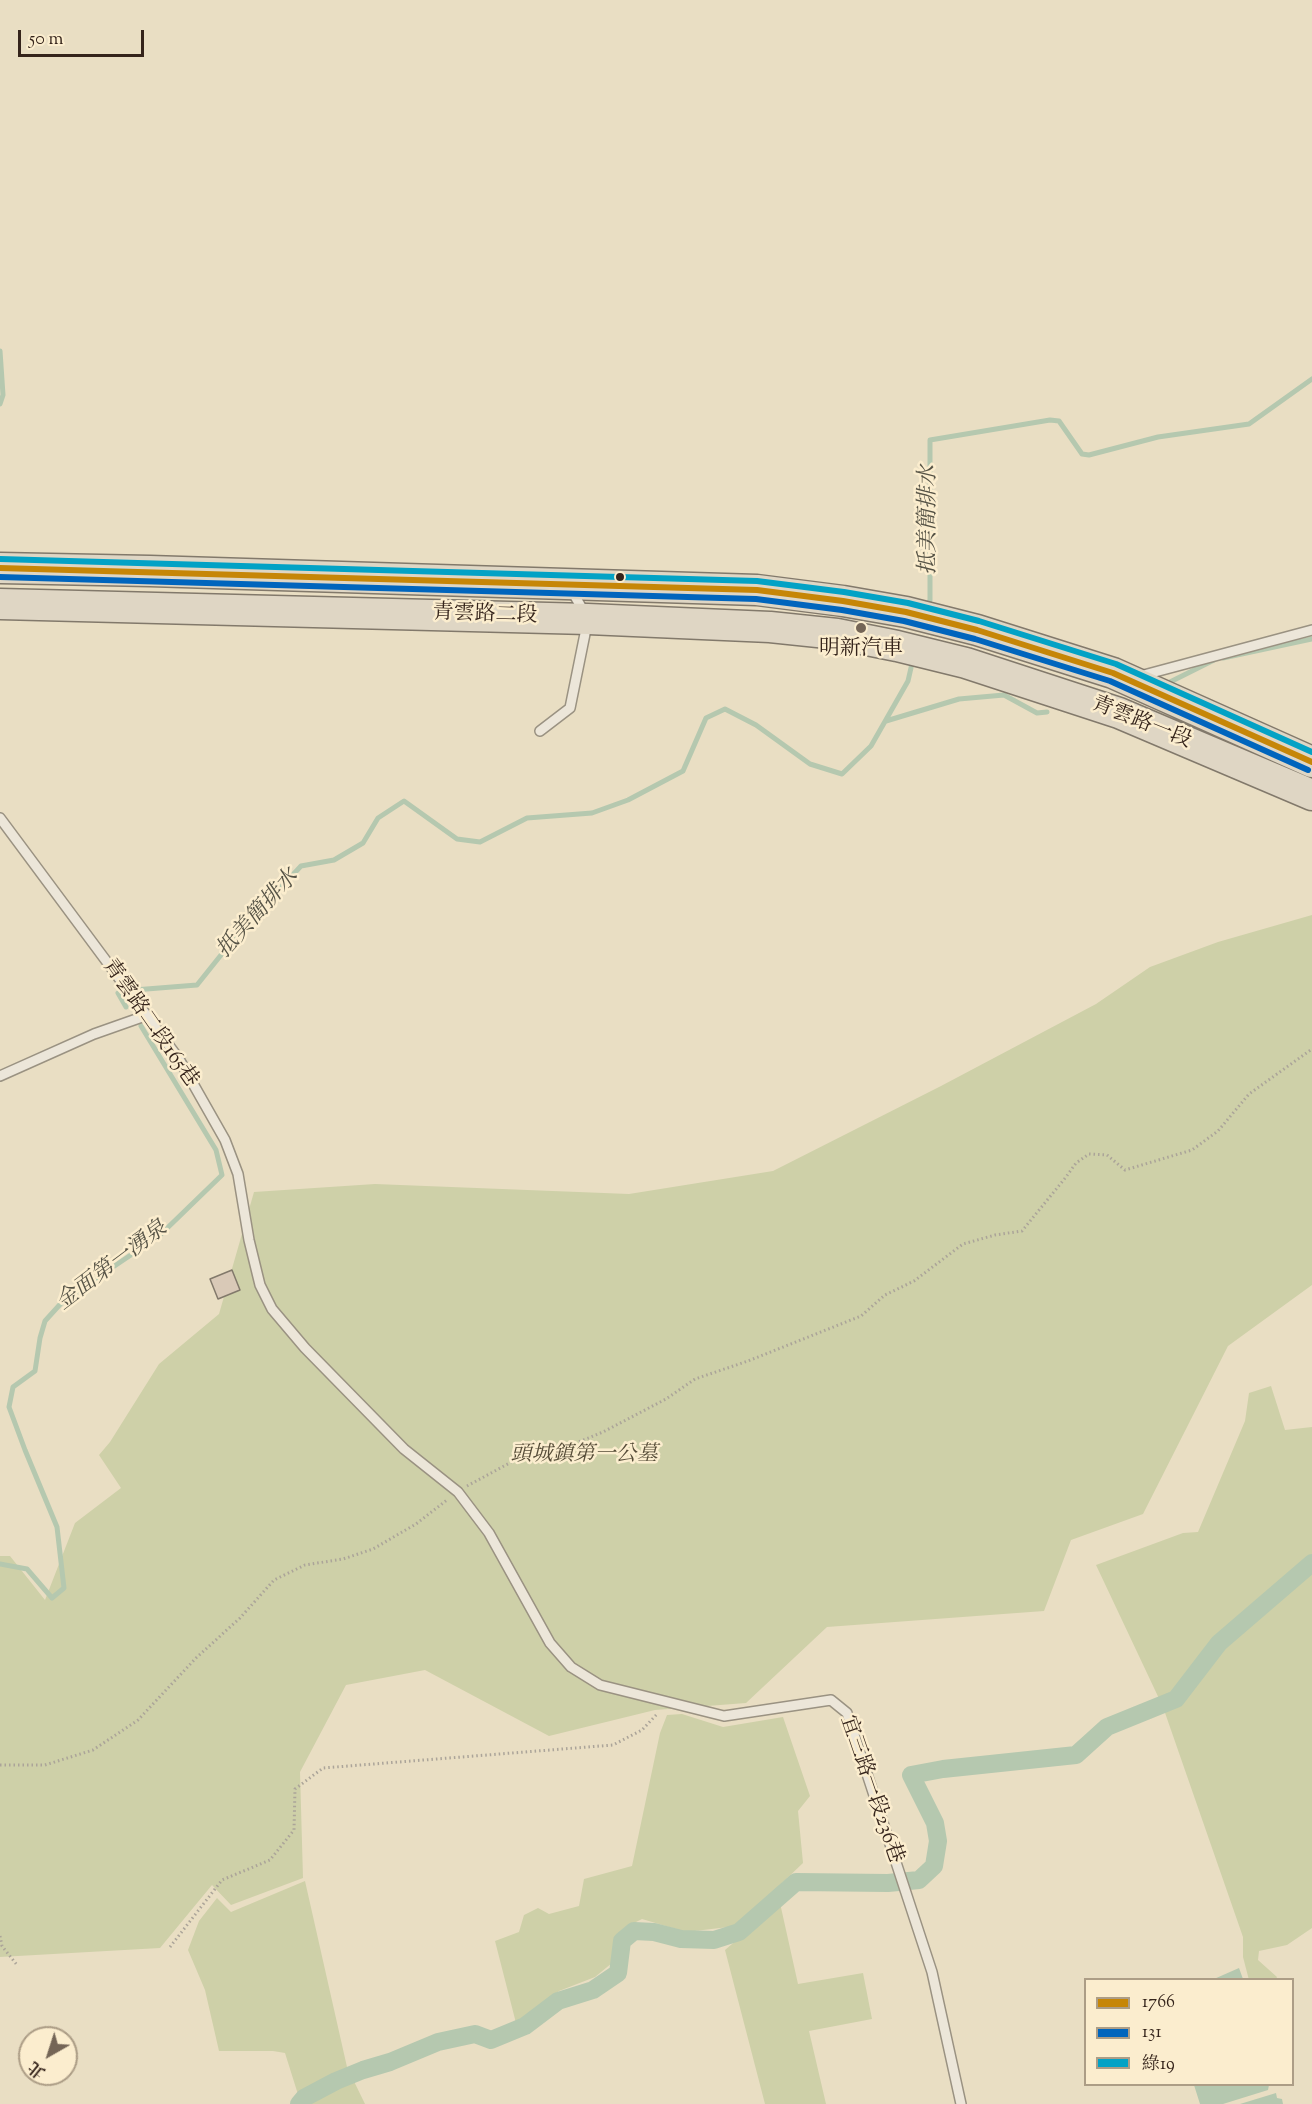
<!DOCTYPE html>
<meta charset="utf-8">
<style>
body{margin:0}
#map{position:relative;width:1312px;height:2104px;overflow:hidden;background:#e9dec3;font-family:"Sorts Mill Goudy","Noto Serif TC",serif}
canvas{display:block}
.legend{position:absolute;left:1084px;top:1978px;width:210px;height:108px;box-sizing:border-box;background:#fbedce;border:2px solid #ac9d86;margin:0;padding:8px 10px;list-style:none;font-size:18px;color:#35241b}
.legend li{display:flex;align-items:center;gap:12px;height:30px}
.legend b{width:30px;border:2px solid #ac9d86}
.north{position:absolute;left:18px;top:2026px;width:60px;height:60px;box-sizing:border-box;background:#fbedce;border:2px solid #ac9d86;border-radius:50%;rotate:219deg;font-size:16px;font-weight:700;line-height:24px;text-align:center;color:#35241b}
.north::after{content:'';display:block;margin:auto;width:21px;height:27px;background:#746556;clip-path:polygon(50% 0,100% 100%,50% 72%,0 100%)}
.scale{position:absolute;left:18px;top:30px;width:126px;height:27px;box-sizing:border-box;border:3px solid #35241b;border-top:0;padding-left:8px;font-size:18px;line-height:21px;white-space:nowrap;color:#35241b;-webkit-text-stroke:4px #fbedce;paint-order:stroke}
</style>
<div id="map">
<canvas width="1312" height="2104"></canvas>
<ul class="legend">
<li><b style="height:8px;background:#c68607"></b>1766</li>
<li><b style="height:8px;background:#0065bd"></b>131</li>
<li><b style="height:8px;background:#03a2c5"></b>綠19</li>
</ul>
<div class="north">北</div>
<div class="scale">50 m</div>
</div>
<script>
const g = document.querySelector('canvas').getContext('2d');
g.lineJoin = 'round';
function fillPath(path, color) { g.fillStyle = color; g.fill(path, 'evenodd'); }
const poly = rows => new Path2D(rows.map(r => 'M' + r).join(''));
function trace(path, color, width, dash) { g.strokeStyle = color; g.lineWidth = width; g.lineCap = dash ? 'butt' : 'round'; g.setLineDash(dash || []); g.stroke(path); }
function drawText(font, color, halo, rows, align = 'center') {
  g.font = font + ' "Sorts Mill Goudy","Noto Serif TC",serif'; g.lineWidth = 5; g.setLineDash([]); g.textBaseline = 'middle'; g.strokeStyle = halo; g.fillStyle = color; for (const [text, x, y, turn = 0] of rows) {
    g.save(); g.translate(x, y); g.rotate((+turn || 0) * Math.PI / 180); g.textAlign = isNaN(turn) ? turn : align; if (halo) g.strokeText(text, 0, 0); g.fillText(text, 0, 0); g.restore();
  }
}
fillPath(poly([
 [1312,915,1312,1285,1228,1346,1143,1514,1071,1540,1044,1611,827,1627,746,1703,655,1710,549,1736,425,1670,346,1685,300,1772,303,1878,231,1905,212,1885,160,1948,0,1957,0,1556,10,1556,45,1600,75,1523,121,1488,99,1455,110,1442,159,1364,219,1314,254,1192,375,1184,629,1194,773,1171,941,1086,1096,1004,1150,967,1218,942],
 [1271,1386,1285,1430,1312,1427,1312,1928,1287,1945,1259,1951,1258,1960,1277,1977,1276,1979,1249,1980,1243,1957,1243,1937,1163,1707,1096,1565,1183,1533,1198,1532,1245,1421,1249,1393],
 [682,1714,723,1727,783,1717,810,1796,798,1811,803,1863,737,1926,686,1932,642,1919,624,1928,612,1963,595,1977,559,1991,516,2023,495,1941,519,1932,524,1915,538,1908,549,1914,579,1906,584,1879,632,1866,660,1733,667,1715],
 [305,1881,347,2067,365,2104,301,2104,285,2053,273,2051,219,2051,205,1990,188,1950,199,1921,217,1898,231,1912],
 [780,1903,798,1984,863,1973,872,2019,809,2031,826,2104,765,2104,725,1950]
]), '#ced0a8');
fillPath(poly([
 [1239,1968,1243,1979,1214,1979],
 [1194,2085,1194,2084,1269,2085,1268,2090,1223,2104,1200,2104],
 [1276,2093,1277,2098,1282,2099,1283,2104,1240,2104]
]), '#b5c8af');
trace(poly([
 [0,351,3,395,0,404],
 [927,609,930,600,930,440,1050,420,1059,421,1082,454,1089,455,1158,437,1249,424,1312,379],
 [1223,658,1312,639],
 [1170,682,1214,660],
 [886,721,959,699,1004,695,1037,713,1047,712],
 [134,990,197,985,237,935,301,866,334,860,363,843,378,818,404,801,457,839,480,842,527,818,592,813,628,800,683,771,706,718,725,709,756,725,810,764,842,774,871,746,908,681,913,659],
 [118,993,126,1007],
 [0,1564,27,1569,52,1598,64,1588,57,1527,25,1450,9,1407,13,1387,35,1371,40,1338,45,1321,64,1300,159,1236,222,1175,216,1150,141,1026]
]), '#b5c8af', 5);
trace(poly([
 [299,2104,304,2098,336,2081,363,2070,390,2062,438,2042,475,2034,491,2040,525,2026,558,2001,593,1990,618,1973,622,1941,634,1931,654,1932,681,1939,714,1940,739,1932,796,1882,888,1883,919,1880,934,1866,938,1841,935,1823,911,1775,943,1769,1076,1755,1107,1727,1176,1699,1219,1643,1312,1563]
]), '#b5c8af', 18);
const building = poly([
 [232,1270,240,1290,218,1299,210,1279,232,1270]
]);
fillPath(building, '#d9c9b7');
trace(building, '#82796b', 1.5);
const lane = poly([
 [1140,676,1312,630],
 [540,731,570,708,588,619,572,591],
 [0,818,179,1059,225,1140,238,1174,249,1240,260,1285,272,1309,305,1348,404,1449,458,1492,489,1533,550,1643,571,1667,600,1685,724,1716,831,1700,847,1713,932,1972,961,2104],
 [0,1076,94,1034,145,1016]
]);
const primary = poly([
 [0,568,150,571,757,590,843,601,906,612,977,630,1113,673,1312,762],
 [0,604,588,619,770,627,837,634,897,646,966,663,1119,713,1312,795]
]);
trace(lane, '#9a9282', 12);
trace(primary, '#82796b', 33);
trace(poly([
 [467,1486,517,1459,559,1450,603,1432,666,1399,695,1379,748,1361,861,1316,885,1295,914,1281,963,1244,995,1235,1022,1231,1066,1177,1076,1163,1089,1154,1107,1155,1125,1170,1192,1150,1218,1131,1249,1094,1312,1049],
 [0,1765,45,1765,93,1750,138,1720,196,1658,240,1618,274,1580,305,1565,343,1559,373,1549,416,1524,447,1500],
 [0,1936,2,1946,17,1965],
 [170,1947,222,1880,270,1860,294,1830,295,1789,323,1768,613,1745,642,1730,658,1713]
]), '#aba499', 3, [1.5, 3]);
trace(lane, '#ece6d9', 9);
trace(primary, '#dfd6c4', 30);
trace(poly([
 [0,568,757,590,843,601,906,612,977,630,1113,673,1312,762]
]), '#c68607', 6);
trace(poly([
 [0,577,756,599,842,610,904,621,975,639,1110,681,1308,770]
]), '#0065bd', 6);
trace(poly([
 [0,559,757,581,844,592,908,603,979,621,1116,664,1312,752]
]), '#03a2c5', 6);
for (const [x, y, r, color] of [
 [620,577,5,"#35241b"],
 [861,628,6,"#746556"]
]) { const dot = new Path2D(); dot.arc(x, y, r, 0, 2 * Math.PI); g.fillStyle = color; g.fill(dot); trace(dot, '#fbedce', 2); }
drawText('21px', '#35241b', '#fbedce', [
 ["青雲路二段",485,616,2],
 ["青雲路一段",1141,724,22],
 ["青雲路二段165巷",149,1024,55],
 ["宜三路一段236巷",870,1790,71]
]);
drawText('21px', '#35241b', '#fbedce', [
 ["明新汽車",861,650]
]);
drawText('italic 21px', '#564c38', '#fbedce', [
 ["頭城鎮第一公墓",584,1456]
]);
drawText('italic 22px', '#555245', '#fbedce', [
 ["抵美簡排水",930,520,-90],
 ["抵美簡排水",259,915,-48],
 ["金面第一湧泉",113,1267,-37]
]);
</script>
